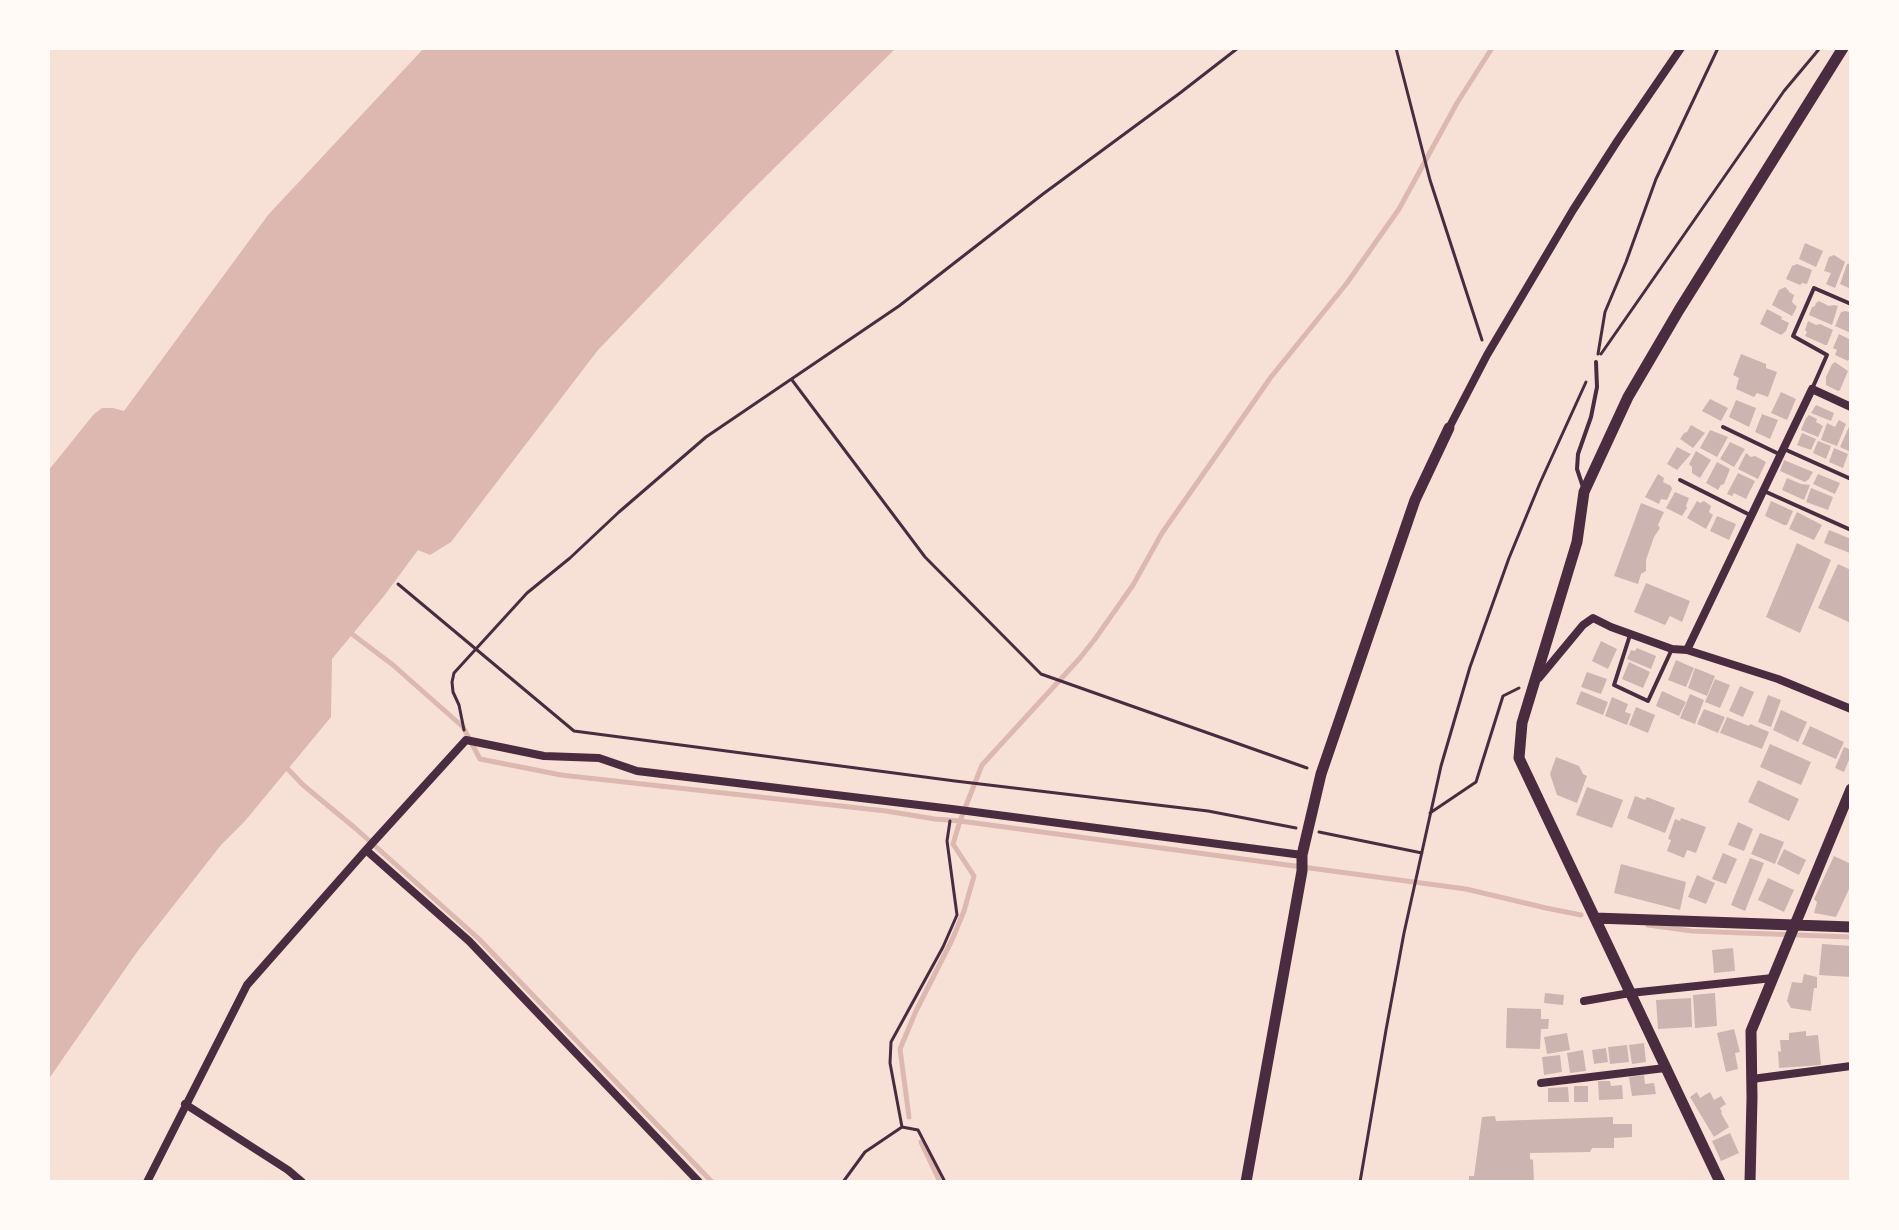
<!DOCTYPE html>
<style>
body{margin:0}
#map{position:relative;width:1899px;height:1230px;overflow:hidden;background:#f7e1d7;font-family:Roboto,sans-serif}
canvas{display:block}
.frame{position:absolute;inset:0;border:50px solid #fffaf5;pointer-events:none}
</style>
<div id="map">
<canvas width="1899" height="1230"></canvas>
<div class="frame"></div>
</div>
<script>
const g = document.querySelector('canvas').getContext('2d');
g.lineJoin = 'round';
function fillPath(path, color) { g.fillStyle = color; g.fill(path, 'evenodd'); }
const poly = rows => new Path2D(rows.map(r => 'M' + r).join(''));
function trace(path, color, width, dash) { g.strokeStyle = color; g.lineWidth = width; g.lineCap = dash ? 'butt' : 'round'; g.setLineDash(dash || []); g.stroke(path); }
fillPath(poly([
 [424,48,896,48,747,195,598,350,451,542,430,555,418,550,384,596,332,659,331,717,245,821,221,845,137,952,48,1080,48,471,94,414,102,408,113,408,124,411,268,215]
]), '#dcb8b0');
trace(poly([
 [348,631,393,665,463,727,480,759,561,775,886,811,935,819,960,821,1466,889,1546,908,1581,915],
 [284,765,303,785,355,828,479,939,712,1182],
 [1648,925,1692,931,1851,937],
 [909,1117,900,1049,916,1011,952,940,964,911,974,876,953,844,960,821,982,765,1080,658,1095,639,1133,585,1162,533,1271,377,1347,283,1399,209,1457,103,1492,48],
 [921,1142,940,1182]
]), '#dcb8b0', 5);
fillPath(poly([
 [1805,243,1823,251,1816,267,1799,259],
 [1834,255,1845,262,1835,288,1826,284,1831,273,1824,271,1829,257],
 [1851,263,1851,289,1840,284,1847,264],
 [1797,264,1812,270,1807,284,1802,283,1800,285,1786,279,1792,266],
 [1785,287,1789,291,1789,292,1794,295,1792,302,1797,307,1792,316,1772,305,1779,290],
 [1819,301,1829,306,1834,305,1838,306,1832,325,1809,315,1812,307,1815,306,1816,303],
 [1767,309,1782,317,1781,319,1789,323,1786,331,1781,335,1760,324],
 [1846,311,1851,313,1851,333,1835,326,1841,312],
 [1808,321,1816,325,1820,324,1833,330,1827,345,1825,345,1805,336,1807,332,1805,330],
 [1839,334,1851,340,1851,355,1848,361,1835,355,1837,350,1833,348],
 [1741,354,1766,364,1766,368,1777,372,1768,397,1757,393,1754,397,1736,389,1739,378,1733,375],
 [1835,362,1848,371,1840,390,1838,391,1826,385,1826,377,1832,364],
 [1781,392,1796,399,1787,420,1771,413],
 [1710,399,1728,408,1721,421,1702,411],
 [1736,400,1756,408,1749,427,1729,417],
 [1816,405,1834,413,1831,421,1811,413],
 [1762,414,1778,420,1770,439,1755,432],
 [1809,415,1817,419,1816,422,1823,426,1818,437,1801,430,1806,418],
 [1839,420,1846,424,1837,446,1821,440,1827,423,1835,427],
 [1851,422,1851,452,1840,447],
 [1691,425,1705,433,1693,448,1680,439,1684,433,1687,432],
 [1710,430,1728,437,1717,457,1700,448],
 [1802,433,1816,439,1811,450,1797,445],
 [1818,441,1831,446,1826,459,1813,453],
 [1730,442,1745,449,1734,467,1720,459],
 [1677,447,1691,454,1677,470,1667,464],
 [1834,448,1848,454,1843,468,1829,462],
 [1696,451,1711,460,1700,478,1692,473,1692,467,1689,464],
 [1746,453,1751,457,1755,456,1766,462,1758,479,1738,469],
 [1784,460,1813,472,1809,479,1805,482,1780,471],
 [1717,462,1730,469,1724,484,1721,485,1718,490,1706,483],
 [1738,473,1755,481,1746,499,1734,493,1732,496,1727,494],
 [1658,474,1664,478,1663,482,1671,486,1672,489,1667,500,1661,499,1659,504,1645,497],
 [1818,474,1840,483,1835,494,1813,484],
 [1787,478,1801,484,1810,485,1804,500,1782,490],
 [1811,488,1833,497,1828,510,1806,502],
 [1675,492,1689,498,1686,506,1687,508,1682,516,1666,508],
 [1697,501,1700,503,1704,501,1711,506,1709,512,1713,515,1706,529,1687,518],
 [1771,501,1793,511,1787,525,1784,525,1765,516],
 [1641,503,1664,512,1658,525,1660,528,1654,537,1646,560,1646,571,1641,574,1638,584,1614,576],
 [1797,512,1822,525,1814,540,1789,529],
 [1717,516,1736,524,1729,540,1710,531],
 [1829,530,1851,539,1850,553,1824,543],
 [1797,543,1831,560,1800,633,1766,617],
 [1838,564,1851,570,1851,623,1818,608],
 [1646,583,1690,601,1682,622,1670,616,1665,625,1634,612],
 [1601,641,1617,649,1608,669,1592,661],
 [1637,648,1656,656,1651,669,1627,659,1631,650,1635,651],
 [1676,660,1694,668,1686,687,1668,680],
 [1629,662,1650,672,1643,688,1622,679],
 [1695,668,1715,676,1707,696,1688,688],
 [1587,672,1607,679,1601,694,1581,687],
 [1715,679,1730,685,1720,708,1705,702],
 [1740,686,1754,692,1743,717,1729,711],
 [1581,691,1608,702,1603,715,1576,704],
 [1662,691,1686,702,1679,716,1656,706],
 [1690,694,1704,700,1695,724,1680,718],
 [1768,695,1781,700,1771,727,1758,722],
 [1612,697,1628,704,1625,712,1631,714,1627,725,1605,716],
 [1636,707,1655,715,1648,733,1629,725],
 [1704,709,1725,717,1718,733,1697,724],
 [1781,710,1807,722,1798,742,1773,730],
 [1727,717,1749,726,1750,724,1769,732,1762,749,1720,733],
 [1810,726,1844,742,1836,759,1802,744],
 [1770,744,1811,762,1801,785,1760,767],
 [1844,747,1851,750,1851,755,1844,772,1835,768],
 [1556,757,1579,766,1583,774,1587,776,1577,803,1557,795,1550,774],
 [1758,780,1799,799,1789,821,1748,802],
 [1587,787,1623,800,1612,828,1576,815],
 [1635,796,1645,800,1647,797,1675,808,1665,833,1627,818],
 [1681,818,1706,827,1696,853,1687,850,1684,858,1667,851,1671,840,1668,839,1675,819,1680,821],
 [1738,822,1753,829,1744,851,1728,845],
 [1760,833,1784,842,1775,864,1751,854],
 [1784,849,1806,860,1799,875,1777,864],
 [1723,853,1737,859,1726,884,1712,879],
 [1834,856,1851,864,1851,885,1836,917,1814,913,1817,902,1814,899],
 [1750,858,1764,863,1745,911,1731,905],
 [1621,864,1686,882,1680,910,1614,893],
 [1697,875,1715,883,1706,904,1688,897],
 [1768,878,1794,890,1784,912,1758,900],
 [1822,944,1851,946,1851,977,1819,975],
 [1733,948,1735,971,1714,973,1712,950],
 [1804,974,1817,977,1817,988,1814,988,1811,1011,1791,1008,1787,1001,1792,982,1802,983],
 [1545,993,1564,995,1563,1005,1544,1003],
 [1715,993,1717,1026,1695,1028,1693,995],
 [1691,998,1692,1027,1658,1029,1656,1000],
 [1507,1008,1541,1009,1541,1019,1549,1019,1548,1029,1541,1029,1540,1049,1506,1048],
 [1734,1029,1740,1052,1735,1053,1738,1069,1726,1072,1717,1033],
 [1806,1031,1806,1036,1818,1035,1821,1065,1779,1068,1778,1051,1781,1052,1780,1040,1789,1040,1789,1033],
 [1567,1033,1570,1050,1547,1054,1544,1037],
 [1644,1043,1646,1062,1632,1064,1629,1045],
 [1627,1045,1629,1062,1610,1064,1608,1047],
 [1606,1048,1608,1062,1594,1064,1592,1050],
 [1583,1050,1586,1071,1570,1073,1567,1053],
 [1560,1055,1562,1072,1544,1075,1542,1057],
 [1644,1075,1645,1084,1654,1083,1656,1094,1632,1096,1629,1077],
 [1598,1081,1610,1081,1611,1086,1622,1085,1623,1099,1599,1100],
 [1574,1086,1588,1086,1588,1102,1574,1102],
 [1568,1087,1569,1102,1548,1102,1548,1088],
 [1697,1092,1700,1098,1710,1092,1714,1100,1721,1096,1726,1104,1720,1108,1722,1112,1721,1113,1729,1127,1714,1137,1690,1097],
 [1495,1116,1496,1121,1613,1117,1613,1124,1632,1124,1632,1137,1614,1138,1614,1148,1592,1148,1590,1152,1530,1153,1530,1159,1533,1160,1534,1182,1469,1182,1469,1176,1474,1176,1482,1117],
 [1730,1133,1739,1153,1721,1161,1712,1141]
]), '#ccb4b1');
trace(poly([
 [1396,48,1430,180,1482,340],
 [1598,354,1605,312,1626,262,1656,179,1718,48],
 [1601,354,1784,91,1820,48],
 [792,380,925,557,1041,674,1307,768],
 [398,584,574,731,955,781,1208,811,1296,828],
 [464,730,459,705,453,692,452,682,454,673,527,593,570,558,619,512,706,437,899,306,1043,194,1180,93,1238,48],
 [1430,813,1476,782,1503,696,1519,688],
 [1319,832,1422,853],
 [902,1127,890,1063,891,1042,943,947,957,915,947,841,950,821],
 [843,1182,865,1152,902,1127,918,1130,945,1182],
 [1360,1182,1386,1030,1404,933,1441,766,1470,667,1509,558,1540,483,1586,382]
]), '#4a2c40', 3);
trace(poly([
 [1812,389,1827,355,1793,336,1814,288,1851,304],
 [1723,427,1779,454],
 [1784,449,1851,479],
 [1680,480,1750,515],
 [1583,487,1577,469,1578,454,1591,417,1597,387,1596,362],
 [1764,491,1851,530],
 [1630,635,1614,685,1648,701,1672,649]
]), '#4a2c40', 4);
trace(poly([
 [1449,428,1487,355,1573,210,1618,140,1681,48],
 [1687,650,1812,389,1851,407],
 [1539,678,1583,625,1593,618,1611,627,1672,649,1687,650,1778,679,1851,709],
 [366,850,469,941,699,1182],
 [1584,1001,1630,993,1773,978],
 [1752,1079,1851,1066],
 [1541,1083,1665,1068],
 [185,1104,288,1170,302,1182],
 [147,1182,247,985,366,850,466,740,544,756,599,758,637,771,952,809,1302,855]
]), '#4a2c40', 8);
trace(poly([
 [1595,918,1851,927],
 [1246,1182,1302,871,1302,855,1321,774,1415,500,1449,428],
 [1720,1182,1519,758,1522,723,1577,542,1584,492,1628,397,1679,310,1843,48],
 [1750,1182,1752,1098,1751,1031,1851,789]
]), '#4a2c40', 11);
</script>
